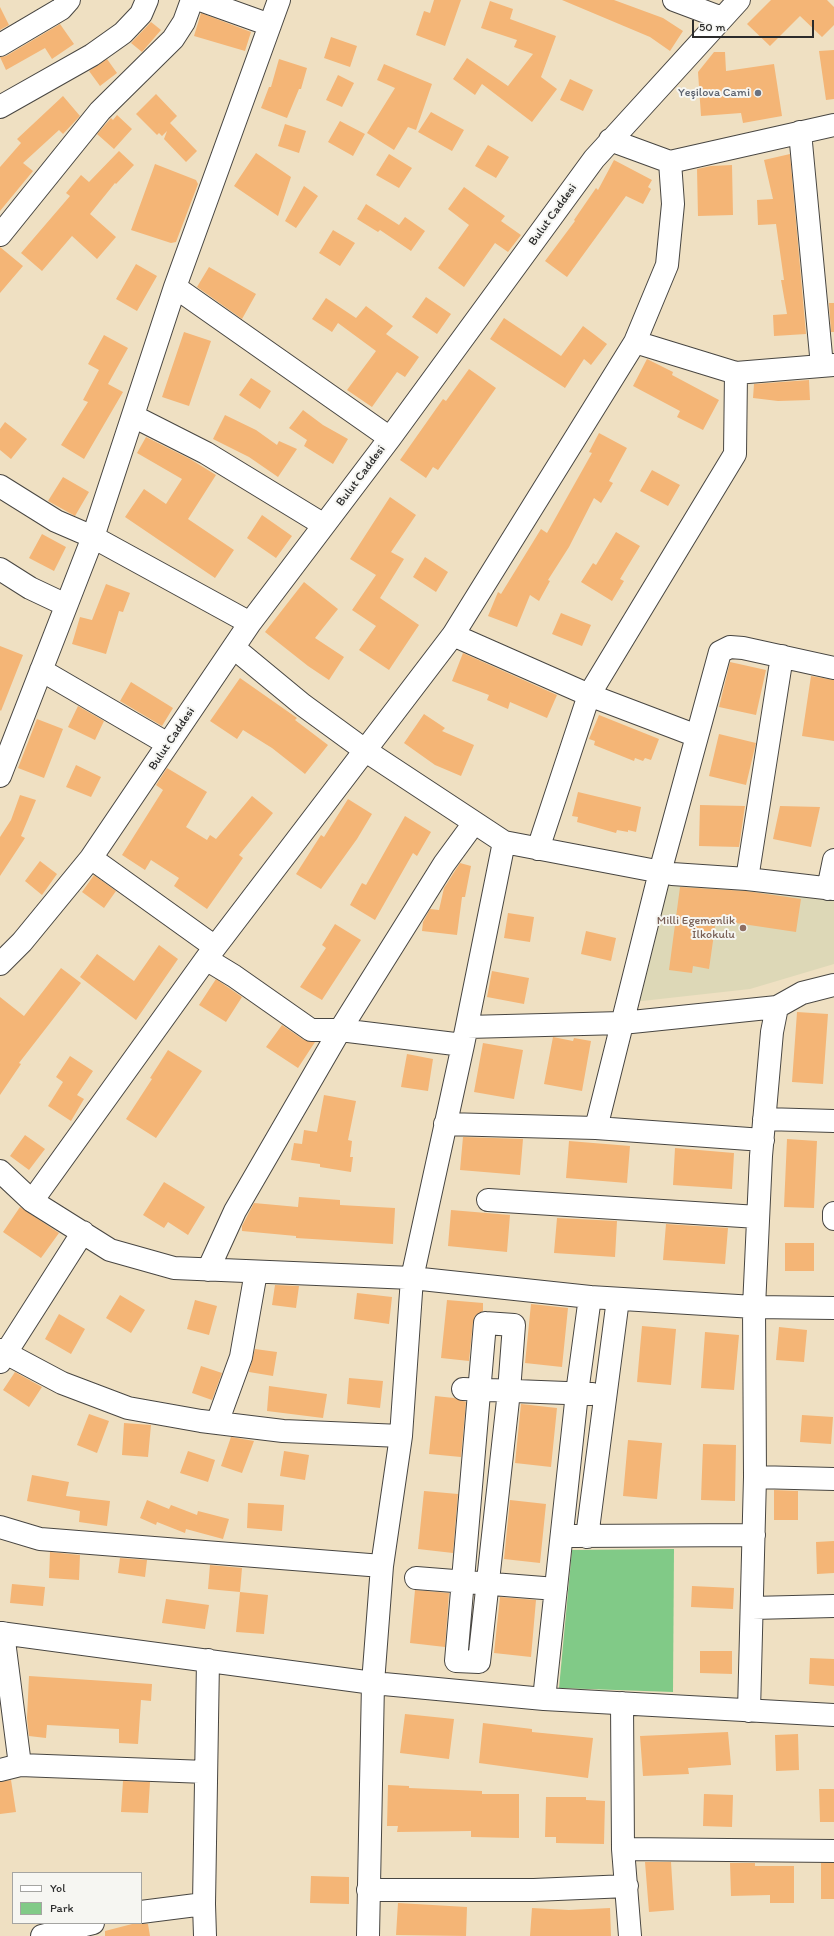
<!DOCTYPE html>
<meta charset="utf-8">
<style>
body{margin:0}
#map{position:relative;width:834px;height:1936px;overflow:hidden;background:#efe0c2;font-family:Itim,sans-serif}
canvas{display:block}
.legend{position:absolute;left:12px;top:1872px;width:130px;height:52px;box-sizing:border-box;background:#f6f6f2;border:1px solid #a5a5a2;margin:0;padding:5px 7px;list-style:none;font-size:12px;color:#2b2b2b}
.legend li{display:flex;align-items:center;gap:8px;height:20px}
.legend b{width:20px;border:1px solid #a5a5a2}
.scale{position:absolute;left:692px;top:20px;width:122px;height:18px;box-sizing:border-box;border:2px solid #2b2b2b;border-top:0;padding-left:5px;font-size:12px;line-height:14px;white-space:nowrap;color:#2b2b2b;-webkit-text-stroke:3px #f6f6f2;paint-order:stroke}
</style>
<div id="map">
<canvas width="834" height="1936"></canvas>
<ul class="legend">
<li><b style="height:5px;background:#fff"></b>Yol</li>
<li><b style="height:11px;background:#81ca87"></b>Park</li>
</ul>
<div class="scale">50 m</div>
</div>
<script>
const g = document.querySelector('canvas').getContext('2d');
g.lineJoin = 'round';
function fillPath(path, color) { g.fillStyle = color; g.fill(path, 'evenodd'); }
const poly = rows => new Path2D(rows.map(r => 'M' + r).join(''));
function trace(path, color, width, dash) { g.strokeStyle = color; g.lineWidth = width; g.lineCap = dash ? 'butt' : 'round'; g.setLineDash(dash || []); g.stroke(path); }
function drawText(font, color, halo, rows, align = 'center') {
  g.font = font + ' Itim,sans-serif'; g.lineWidth = 4; g.setLineDash([]); g.textBaseline = 'middle'; g.strokeStyle = halo; g.fillStyle = color; for (const [text, x, y, turn = 0] of rows) {
    g.save(); g.translate(x, y); g.rotate((+turn || 0) * Math.PI / 180); g.textAlign = isNaN(turn) ? turn : align; if (halo) g.strokeText(text, 0, 0); g.fillText(text, 0, 0); g.restore();
  }
}
fillPath(poly([
 [665,874,834,892,834,964,750,989,633,1002]
]), '#ddd8b7');
fillPath(poly([
 [674,1549,673,1692,559,1688,572,1550]
]), '#81ca87');
fillPath(poly([
 [434,0,461,0,445,46,416,35,424,11,430,13],
 [562,0,614,0,663,18,683,31,670,51,650,37],
 [771,0,827,0,834,7,834,25,822,37,800,16,770,46,747,24],
 [490,1,513,9,510,19,556,36,541,77,557,89,532,122,482,84,475,95,453,79,467,58,508,86,533,54,514,47,517,40,481,28],
 [0,7,9,25,0,30],
 [201,13,251,32,245,51,194,36],
 [151,22,161,30,142,52,131,43],
 [60,24,74,44,52,59,45,48,6,70,0,57,6,56],
 [331,37,357,46,350,67,324,58],
 [834,50,834,99,826,100,819,51],
 [714,52,725,52,726,71,774,64,782,116,743,123,741,113,701,116,698,72],
 [107,59,117,73,100,86,89,71],
 [279,59,307,68,301,89,299,89,287,118,261,108,269,87,271,87],
 [384,64,432,84,416,130,408,127,394,150,367,133,395,88,377,80],
 [338,75,354,83,342,107,326,100],
 [570,79,593,90,583,111,560,100],
 [156,94,177,116,170,123,197,151,186,162,164,139,167,131,162,136,159,133,157,135,136,114],
 [63,96,80,116,63,134,59,130,23,163,33,171,0,211,0,167,21,143,17,139],
 [431,112,464,130,452,151,418,132],
 [117,115,132,129,114,149,97,134,111,118,113,120],
 [340,121,365,134,353,156,328,142],
 [285,124,306,131,299,153,278,146],
 [488,145,509,157,496,178,475,166],
 [119,151,134,165,116,184,115,183,90,214,116,237,97,259,72,236,42,271,21,253,70,196,66,193,81,175,89,182],
 [256,153,291,177,278,216,234,186],
 [389,154,412,168,399,188,376,175],
 [790,154,806,334,774,336,773,315,787,314,781,280,784,280,776,224,758,225,757,200,773,199,764,160],
 [614,160,652,180,648,187,651,189,643,204,626,196,567,277,545,261,575,221,574,220,596,188,598,190],
 [155,164,196,180,198,184,176,242,171,243,131,230],
 [732,165,733,215,698,216,697,169,711,166],
 [304,186,318,196,296,228,285,221],
 [464,187,505,216,501,221,521,235,508,252,495,243,464,287,438,268,469,225,448,209],
 [366,204,399,225,405,217,425,231,411,251,380,230,378,232,357,219],
 [333,230,355,243,340,266,319,253],
 [0,247,23,266,0,293],
 [136,264,157,276,137,311,116,299],
 [209,267,256,294,242,319,197,287],
 [426,297,451,314,437,334,412,317],
 [326,298,356,318,366,306,393,326,386,334,419,357,405,377,397,372,372,407,347,390,376,351,338,323,332,332,312,319],
 [829,303,834,303,834,332,831,332],
 [504,318,561,356,583,326,607,344,591,365,584,359,565,388,490,339],
 [184,332,211,341,189,406,162,397],
 [104,335,128,348,108,384,123,392,84,459,61,445,88,402,83,400,99,370,88,364],
 [647,359,673,372,672,375,719,400,703,430,677,417,680,411,633,386],
 [469,369,496,388,438,470,433,467,426,478,400,460,443,399,446,401],
 [251,378,271,391,260,409,239,395],
 [809,380,810,400,778,401,753,398,754,384],
 [303,410,323,425,348,439,333,464,304,446,307,440,289,428],
 [225,415,256,430,277,445,279,441,297,449,278,477,249,457,213,439],
 [5,422,27,439,11,459,0,450,0,429],
 [599,433,627,448,609,481,613,483,601,503,594,498,569,547,548,580,550,581,539,601,530,595,517,627,488,616,498,592,501,594,541,529,547,533,592,453,589,452],
 [146,437,190,459,216,475,188,519,234,550,215,578,125,517,144,489,166,504,182,479,137,453],
 [652,470,680,485,668,506,640,491],
 [63,477,89,492,75,516,48,501],
 [390,497,416,515,391,552,404,559,380,598,419,625,389,670,359,650,376,626,352,610,376,575,350,559],
 [262,515,292,536,276,558,247,538],
 [616,532,640,546,620,579,624,581,612,601,581,582,593,563,596,565],
 [42,534,66,547,54,571,29,558],
 [425,557,448,572,436,592,413,577],
 [304,582,338,609,315,638,344,657,329,680,308,666,265,632],
 [106,584,130,593,123,612,119,611,106,654,72,644,80,617,92,620],
 [561,613,591,625,582,646,552,634],
 [0,646,23,655,1,711,0,710],
 [463,653,557,695,547,718,510,702,508,709,487,700,489,695,452,681],
 [730,662,766,670,756,715,719,707],
 [811,676,834,680,834,741,802,736],
 [240,678,297,718,295,720,328,745,305,774,272,748,243,730,237,739,210,721],
 [131,682,173,708,162,726,120,701],
 [78,706,104,721,95,740,68,727],
 [424,714,445,728,442,731,474,745,461,776,435,765,404,743],
 [599,715,659,739,651,760,645,758,643,761,635,758,634,761,594,745,595,741,589,739],
 [37,719,63,729,44,778,18,768],
 [719,734,756,743,746,785,709,776],
 [76,765,101,777,91,797,66,787],
 [167,768,207,792,186,827,207,840,210,835,216,839,252,796,273,813,239,855,243,858,207,909,174,886,179,878,151,860,145,870,122,855,163,790,156,785],
 [578,792,641,807,636,832,628,830,628,832,617,830,616,833,577,822,578,817,572,816],
 [20,795,36,800,21,836,25,838,0,876,0,837,11,820],
 [348,799,372,814,357,839,321,889,296,874,321,835,324,837],
 [700,805,745,806,739,847,699,846],
 [780,806,820,807,811,847,773,839],
 [405,816,431,832,417,856,413,853,375,920,350,905,362,883,366,885],
 [40,861,57,874,42,895,25,881],
 [460,863,471,866,465,897,462,897,457,935,422,931,423,922,430,909,439,910,444,888],
 [94,875,116,891,104,908,82,892],
 [680,887,746,891,801,899,796,932,716,920,709,969,693,966,692,973,669,970],
 [508,913,534,917,530,942,504,938],
 [335,924,361,940,322,1000,300,987,326,948,322,945],
 [586,931,616,938,611,961,581,954],
 [159,945,178,959,136,1020,80,977,97,954,134,981],
 [61,968,81,983,19,1063,21,1064,0,1095,0,997,24,1016],
 [492,971,529,978,524,1004,487,997],
 [216,979,242,997,226,1022,199,1005],
 [797,1012,828,1014,823,1084,792,1082],
 [282,1025,304,1040,315,1042,298,1068,266,1047],
 [553,1037,573,1041,574,1038,591,1041,582,1091,544,1084],
 [483,1043,523,1050,514,1099,474,1092],
 [168,1050,202,1071,156,1138,126,1119,152,1079,150,1078],
 [407,1054,433,1059,428,1091,401,1087],
 [70,1056,93,1071,77,1095,84,1099,71,1121,48,1106,63,1082,56,1077],
 [324,1095,356,1101,348,1140,352,1141,350,1157,353,1157,351,1172,320,1167,320,1164,291,1160,294,1143,302,1144,304,1130,317,1132],
 [25,1135,45,1149,29,1170,10,1156],
 [463,1137,523,1139,520,1175,460,1170],
 [787,1139,817,1141,814,1208,784,1207],
 [569,1141,630,1146,627,1183,566,1178],
 [675,1148,734,1153,732,1189,673,1185],
 [164,1182,205,1207,188,1235,168,1222,164,1228,143,1215],
 [299,1197,340,1200,340,1205,395,1208,393,1244,296,1238,296,1236,242,1231,242,1226,254,1203,298,1207],
 [20,1207,59,1233,41,1258,3,1232],
 [451,1210,510,1215,507,1252,448,1246],
 [557,1218,617,1221,615,1257,554,1253],
 [666,1224,728,1228,725,1264,663,1260],
 [785,1243,814,1243,814,1271,785,1271],
 [275,1285,299,1286,296,1308,272,1305],
 [357,1293,392,1297,389,1324,354,1319],
 [120,1295,145,1310,131,1333,106,1318],
 [195,1300,217,1306,209,1335,187,1329],
 [447,1300,483,1303,483,1311,475,1316,473,1322,469,1361,441,1358],
 [531,1304,568,1308,562,1367,525,1363],
 [59,1314,85,1329,71,1354,45,1339],
 [642,1326,676,1329,671,1385,637,1382],
 [779,1327,807,1330,804,1362,776,1360],
 [705,1332,739,1335,734,1390,701,1388],
 [255,1349,277,1352,273,1376,249,1372],
 [201,1366,222,1373,212,1400,192,1393],
 [15,1372,42,1387,29,1407,3,1390],
 [349,1378,383,1381,380,1408,347,1404],
 [269,1386,327,1394,323,1418,267,1411],
 [435,1396,454,1398,466,1402,461,1457,429,1454],
 [521,1404,557,1408,551,1467,515,1463],
 [89,1414,109,1421,97,1453,77,1445],
 [802,1415,833,1417,831,1444,800,1442],
 [124,1423,151,1425,148,1457,122,1455],
 [231,1437,254,1441,242,1473,221,1466],
 [628,1440,662,1443,657,1499,623,1496],
 [703,1444,736,1445,735,1501,701,1500],
 [188,1451,215,1460,208,1482,180,1473],
 [284,1451,309,1455,305,1480,280,1476],
 [32,1475,69,1482,66,1496,110,1501,107,1526,79,1522,80,1511,27,1501],
 [774,1490,798,1491,798,1520,774,1520],
 [424,1491,458,1494,453,1553,418,1549],
 [147,1500,169,1509,171,1505,197,1515,198,1511,229,1519,223,1539,186,1529,185,1533,157,1522,156,1525,140,1518],
 [510,1500,546,1504,540,1563,504,1559],
 [248,1503,284,1505,282,1531,247,1528],
 [834,1541,834,1573,817,1574,816,1542],
 [50,1552,80,1555,79,1580,49,1578],
 [120,1558,147,1560,145,1577,118,1573],
 [210,1565,242,1568,240,1592,208,1589],
 [12,1584,45,1587,43,1606,10,1603],
 [692,1586,734,1588,733,1609,691,1607],
 [415,1590,449,1593,445,1647,410,1643],
 [240,1592,268,1595,264,1634,236,1632],
 [500,1597,536,1600,531,1657,494,1653],
 [166,1599,209,1605,205,1629,162,1623],
 [700,1651,732,1651,732,1674,700,1673],
 [810,1658,834,1659,834,1686,809,1684],
 [29,1676,152,1684,151,1701,141,1700,138,1744,119,1743,119,1729,47,1725,46,1738,29,1736,27,1718],
 [405,1714,454,1719,449,1759,400,1753],
 [483,1723,532,1729,532,1732,593,1738,588,1778,479,1763],
 [728,1732,731,1765,688,1768,689,1774,643,1776,640,1736],
 [798,1734,799,1770,776,1771,775,1735],
 [11,1780,16,1812,0,1814,0,1782],
 [123,1781,150,1782,148,1813,121,1812],
 [388,1785,409,1786,409,1788,482,1791,482,1794,519,1794,519,1838,471,1837,471,1831,397,1832,398,1826,387,1826],
 [819,1789,834,1789,834,1822,820,1822],
 [704,1794,733,1795,732,1827,703,1826],
 [546,1797,586,1797,586,1800,605,1801,604,1844,556,1843,556,1837,545,1837],
 [645,1862,671,1862,674,1910,649,1912],
 [730,1863,755,1863,755,1866,794,1866,794,1903,770,1903,770,1895,731,1896],
 [821,1863,834,1863,834,1899,821,1899],
 [311,1876,349,1877,349,1904,310,1903],
 [398,1903,467,1907,466,1936,396,1935],
 [532,1908,569,1910,610,1908,611,1936,530,1936],
 [136,1923,148,1924,150,1936,105,1936,105,1931]
]), '#f4b576');
const minor = poly([
 [200,0,270,25],
 [674,0,722,18],
 [0,45,61,9,69,0],
 [0,107,92,55,123,33,141,14,147,0],
 [800,132,822,366],
 [610,140,670,162,834,125],
 [0,235,100,111,173,39,184,22,192,0],
 [175,287,390,438],
 [635,342,736,373,834,365],
 [133,416,206,453,324,525],
 [0,486,56,521,93,537,250,623],
 [0,569,30,588,66,605],
 [453,635,589,695,697,736],
 [234,648,303,705,366,751,504,842,672,874,747,879,834,889],
 [41,670,168,744],
 [0,776,93,537,175,287,279,0],
 [538,849,589,695,735,454,736,373],
 [91,858,215,947],
 [747,879,782,656],
 [828,889,834,860],
 [206,959,234,976,311,1030,340,1030,463,1045],
 [0,964,22,942,91,858,250,623,390,438,594,159,739,0],
 [467,1027,622,1023,777,1007],
 [764,1119,834,1121],
 [445,1124,596,1128,763,1140],
 [596,1128,660,872,720,652,730,647,743,648,834,668],
 [0,1171,32,1201,110,1250,174,1268,412,1278,590,1297,754,1307,834,1308],
 [488,1200,758,1217],
 [32,1201,206,959,453,635,635,342,667,265,673,204,670,162],
 [834,1219,834,1213],
 [208,1270,235,1211,340,1030,444,864,474,823],
 [485,1323,514,1325,509,1391,479,1662,456,1661,485,1323],
 [0,1350,62,1383,128,1408,201,1421,283,1431,401,1436],
 [0,1362,83,1232],
 [463,1389,592,1394],
 [217,1423,241,1357,256,1272],
 [755,1477,834,1479],
 [0,1527,40,1539,382,1566],
 [573,1536,754,1535],
 [587,1537,618,1299],
 [416,1578,556,1589],
 [752,1608,834,1606],
 [0,1633,373,1683,544,1699,834,1715],
 [544,1699,577,1393,590,1297],
 [622,1703,623,1849,630,1936],
 [749,1711,755,1477,754,1307,761,1156,772,1032,777,1007,802,993,834,985],
 [20,1765,206,1772],
 [0,1770,20,1765,3,1633],
 [623,1849,834,1851],
 [368,1890,534,1890,627,1886],
 [141,1912,204,1904],
 [42,1936,93,1923],
 [205,1936,204,1904,208,1660],
 [368,1936,373,1683,382,1566,401,1436,412,1278,463,1045,504,842]
]);
trace(minor, '#484642', 24);
trace(minor, '#fff', 22);
for (const [x, y, r, color] of [
 [758,93,4,"#6b7280"],
 [743,928,4,"#8d6e63"]
]) { const dot = new Path2D(); dot.arc(x, y, r, 0, 2 * Math.PI); g.fillStyle = color; g.fill(dot); trace(dot, '#f6f6f2', 1.5); }
drawText('12px', '#5b616d', '#f6f6f2', [
 ["Yeşilova Cami",750,93]
], 'right');
drawText('12px', '#2b2b2b', '#f6f6f2', [
 ["Bulut Caddesi",553,215,-54],
 ["Bulut Caddesi",361,476,-53],
 ["Bulut Caddesi",172,739,-56]
]);
drawText('12px', '#785e54', '#f6f6f2', [
 ["Milli Egemenlik",735,921],
 ["İlkokulu",735,935]
], 'right');
</script>
